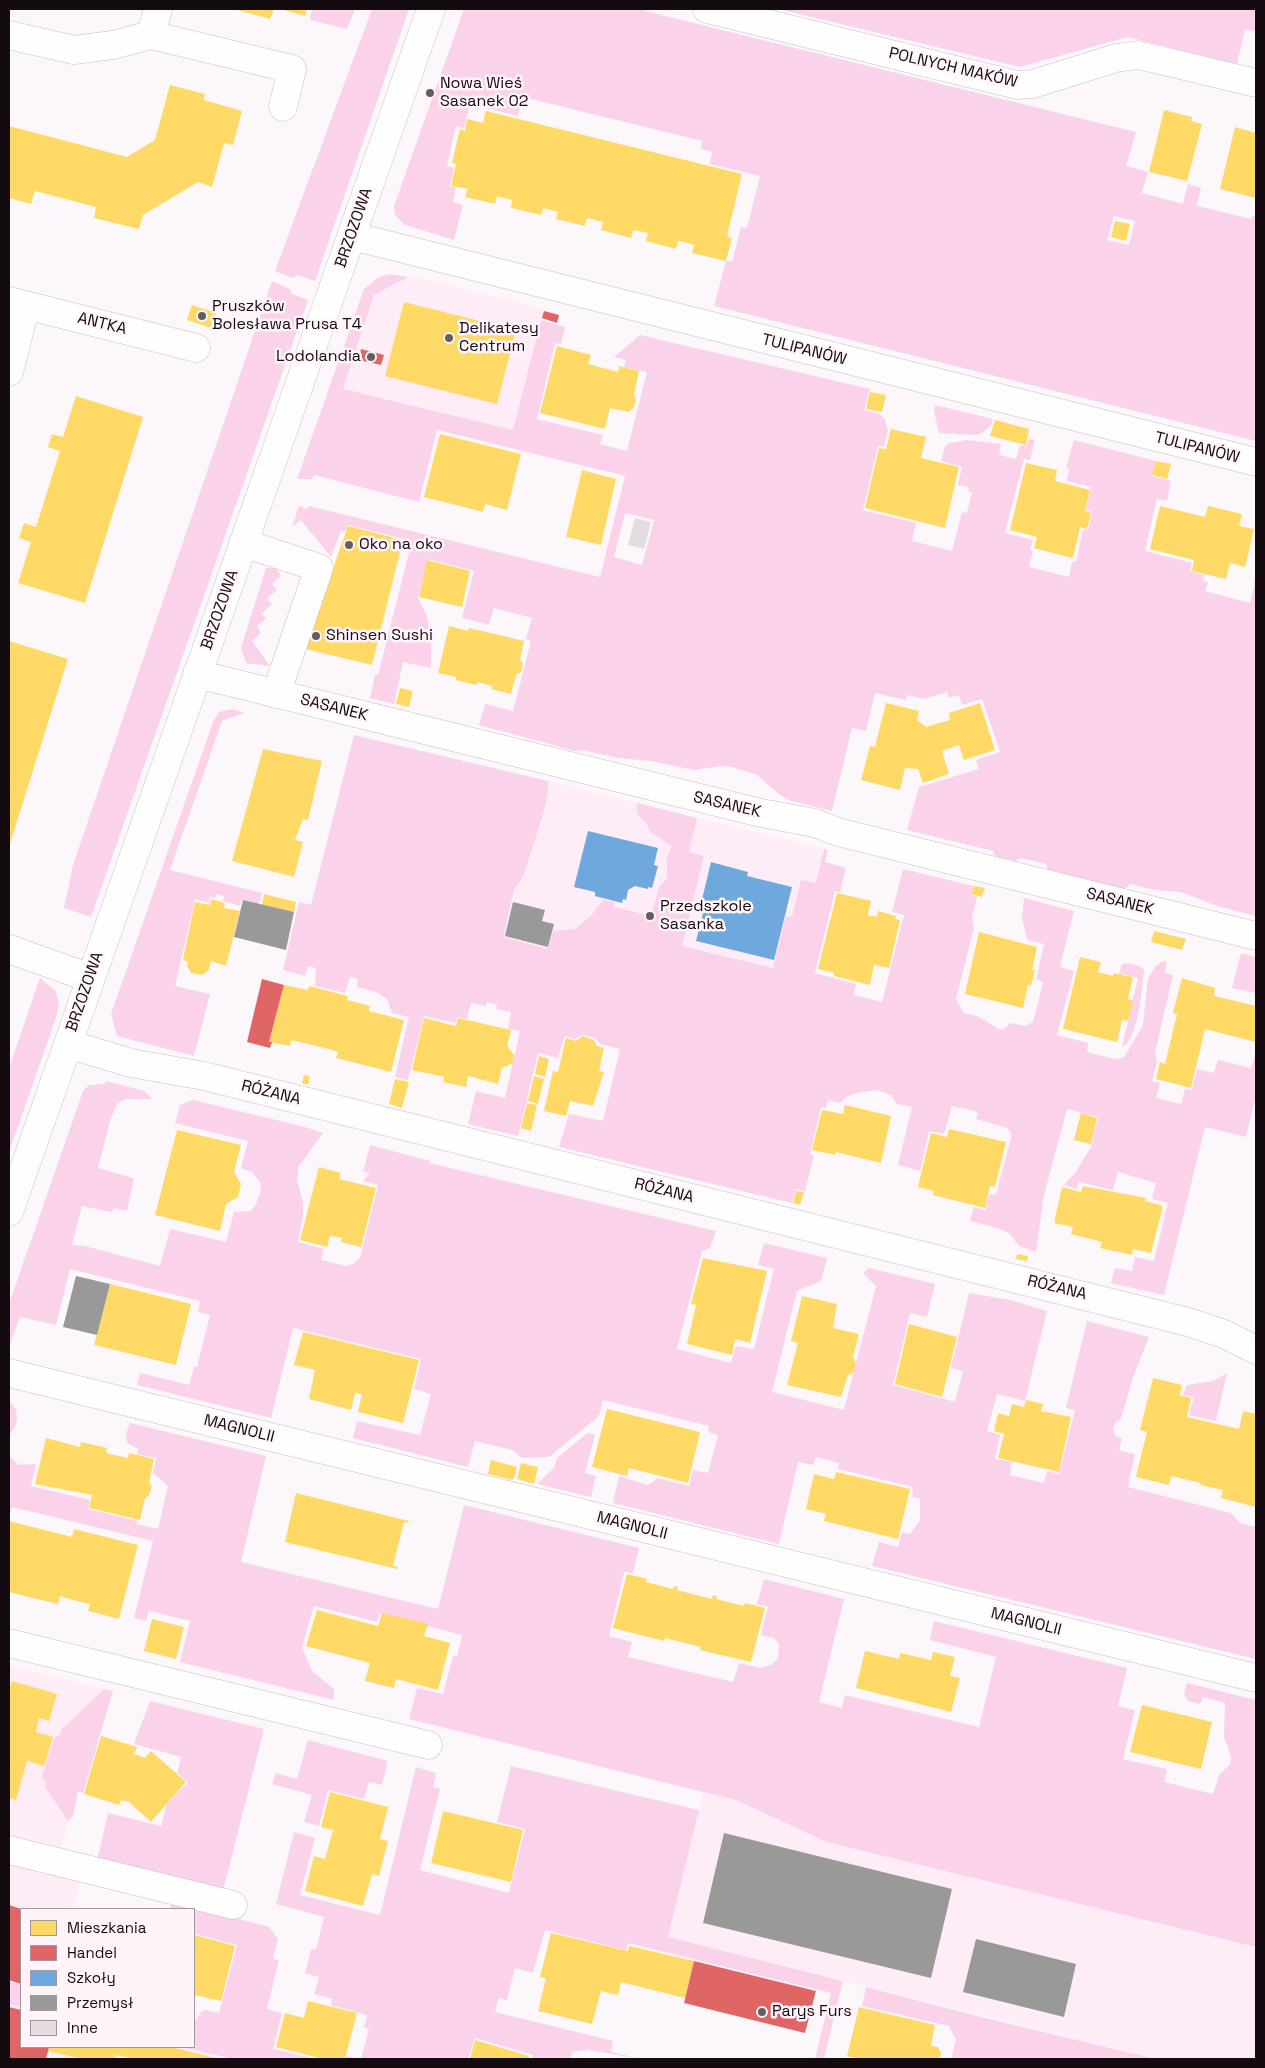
<!DOCTYPE html>
<meta charset="utf-8">
<style>
body{margin:0}
#map{position:relative;width:1265px;height:2068px;overflow:hidden;background:#fcf7fa;font-family:"Space Grotesk",sans-serif}
canvas{display:block}
.frame{position:absolute;inset:0;border:10px solid #130b0f;pointer-events:none}
.legend{position:absolute;left:20px;top:1908px;width:175px;height:140px;box-sizing:border-box;background:#fff4fa;border:1px solid #a1979c;margin:0;padding:6px 9px;list-style:none;font-size:15px;color:#130b0f}
.legend li{display:flex;align-items:center;gap:10px;height:25px}
.legend b{width:25px;border:1px solid #a1979c}
</style>
<div id="map">
<canvas width="1265" height="2068"></canvas>
<div class="frame"></div>
<ul class="legend">
<li><b style="height:14px;background:#ffd966"></b>Mieszkania</li>
<li><b style="height:14px;background:#e06666"></b>Handel</li>
<li><b style="height:14px;background:#6fa8dc"></b>Szkoły</li>
<li><b style="height:14px;background:#999"></b>Przemysł</li>
<li><b style="height:14px;background:#e3dce0"></b>Inne</li>
</ul>
</div>
<script>
const g = document.querySelector('canvas').getContext('2d');
g.lineJoin = 'round';
function fillPath(path, color) { g.fillStyle = color; g.fill(path, 'evenodd'); }
const poly = rows => new Path2D(rows.map(r => 'M' + r).join(''));
function trace(path, color, width, dash) { g.strokeStyle = color; g.lineWidth = width; g.lineCap = dash ? 'butt' : 'round'; g.setLineDash(dash || []); g.stroke(path); }
function drawText(font, color, halo, rows, align = 'center') {
  g.font = font + ' "Space Grotesk",sans-serif'; g.lineWidth = 5; g.setLineDash([]); g.textBaseline = 'middle'; g.strokeStyle = halo; g.fillStyle = color; for (const [text, x, y, turn = 0] of rows) {
    g.save(); g.translate(x, y); g.rotate((+turn || 0) * Math.PI / 180); g.textAlign = isNaN(turn) ? turn : align; if (halo) g.strokeText(text, 0, 0); g.fillText(text, 0, 0); g.restore();
  }
}
fillPath(poly([
 [411,276,544,309,513,431,343,389,374,295],
 [548,781,824,849,781,1021,485,948],
 [597,1650,842,1708,1256,1812,1256,2059,1156,2059,668,1937,703,1793,570,1759],
 [9,1666,104,1689,62,1729,46,1783,45,1787,68,1821,60,1852,9,1839],
 [9,1862,81,1880,73,1909,21,1909,21,2047,182,2047,228,2059,9,2059]
]), '#feedf6');
fillPath(poly([
 [312,9,355,9,347,29,310,20],
 [372,9,409,9,315,281,298,275,293,278,275,271],
 [464,9,637,9,1136,132,1126,166,1148,172,1142,193,1183,204,1188,184,1201,188,1197,206,1251,219,1252,216,1256,217,1256,441,714,306,726,261,732,262,741,227,747,228,760,176,710,164,712,152,701,149,702,141,523,97,518,116,482,107,484,98,472,95,464,128,456,126,447,166,454,168,450,186,456,188,453,202,463,205,454,240,405,225,395,215,394,206],
 [1114,216,1135,221,1129,245,1107,240],
 [778,9,1256,9,1256,31,1245,29,1237,64,1128,37,1020,67],
 [389,274,408,277,374,295,343,389,513,430,541,320,565,327,561,344,555,343,537,419,603,435,600,444,627,451,647,372,624,367,626,360,614,357,640,335,870,389,864,410,879,414,885,419,888,430,884,447,878,446,863,510,916,523,912,541,952,551,962,512,967,513,972,492,968,491,969,487,958,485,962,467,941,461,945,447,950,443,967,440,1001,444,999,455,1016,459,1020,445,1026,446,1029,439,1035,440,1030,460,1024,459,1005,533,1033,540,1030,550,1033,551,1029,567,1069,577,1072,562,1076,562,1083,529,1088,530,1092,512,1086,510,1091,487,1067,481,1069,469,1066,468,1074,440,1156,461,1152,476,1171,481,1167,501,1157,499,1145,551,1192,563,1190,571,1204,575,1203,581,1208,582,1205,591,1250,603,1256,577,1256,916,1217,906,1181,892,1154,890,1131,884,1124,889,1048,871,1046,864,1021,858,1016,861,995,856,993,851,907,830,919,787,979,769,976,760,1000,752,982,699,962,705,959,695,949,698,947,692,925,699,907,695,906,700,875,693,866,731,852,728,832,811,791,801,780,795,757,775,732,767,721,766,694,770,651,761,618,758,582,750,575,751,479,725,485,704,513,711,531,641,526,639,532,618,494,608,489,625,462,618,474,571,428,559,418,598,427,616,431,641,431,668,403,662,394,704,370,698,375,675,378,675,412,541,348,525,345,532,341,531,331,557,301,520,292,527,299,506,307,509,309,506,600,577,625,476,437,430,419,502,314,475,312,479,297,479,364,289,379,277],
 [625,513,654,520,642,565,614,557],
 [272,281,290,289,292,294,308,300,91,917,64,908,73,865],
 [935,405,993,419,990,427,980,434,973,435,939,433,934,411],
 [266,568,279,568,277,570,281,576,272,584,277,590,267,598,272,604,262,613,266,619,257,626,261,633,252,641,270,666,246,663,241,648],
 [233,709,244,713,222,721,170,870,262,893,259,904,242,900,240,906,223,901,224,896,217,894,215,898,210,897,209,903,195,899,175,986,210,994,194,1056,117,1036,111,1014,213,722,219,712],
 [354,735,548,781,548,793,543,814,523,877,514,890,503,937,548,949,553,931,575,929,591,916,603,900,614,902,614,907,651,916,659,887,667,878,667,857,672,846,650,832,647,824,637,814,637,803,697,818,689,852,704,856,682,946,773,968,786,916,792,917,801,880,816,883,824,849,828,850,825,862,846,868,840,892,835,891,815,973,856,984,854,995,882,1002,904,915,892,912,903,869,973,886,971,895,977,897,972,917,974,928,956,999,964,1013,977,1016,999,1029,1004,1029,1010,1023,1025,1026,1033,1022,1042,987,1043,982,1036,979,1044,944,1028,940,1026,936,1022,917,1024,898,1074,911,1060,967,1074,971,1057,1035,1088,1043,1087,1051,1090,1053,1116,1059,1124,1057,1143,1025,1148,979,1155,967,1161,962,1167,961,1165,973,1173,975,1155,1053,1157,1061,1152,1081,1160,1083,1156,1098,1181,1104,1185,1089,1192,1090,1197,1069,1214,1073,1218,1060,1251,1068,1256,1051,1256,1095,1246,1137,1205,1127,1164,1295,1111,1283,1115,1268,1132,1271,1135,1257,1154,1261,1168,1203,1152,1199,1156,1183,1118,1172,1113,1190,1079,1182,1077,1189,1064,1185,1075,1173,1091,1147,1098,1117,1067,1109,1044,1195,1036,1252,1019,1246,1010,1234,1000,1229,970,1221,974,1207,985,1210,989,1194,996,1195,1011,1138,1011,1133,1007,1128,976,1119,978,1112,952,1106,944,1134,929,1131,920,1171,898,1165,912,1107,897,1104,891,1095,876,1090,856,1093,846,1097,840,1103,828,1100,826,1108,821,1107,810,1154,814,1155,805,1191,796,1189,792,1203,559,1147,569,1114,603,1121,620,1049,600,1044,595,1038,583,1035,575,1039,565,1036,558,1058,538,1053,518,1136,468,1124,476,1091,505,1098,520,1031,508,1029,511,1012,496,1009,497,1005,487,1002,486,1006,471,1003,467,1019,457,1017,456,1023,424,1016,408,1080,395,1077,409,1017,392,1013,387,999,376,992,357,987,358,979,350,977,345,993,315,986,316,968,308,966,305,976,283,970,299,902,311,905],
 [1241,953,1256,957,1256,993,1232,988],
 [1126,963,1140,966,1144,970,1139,1013,1133,1033,1127,1044,1122,1047,1138,978,1119,973,1122,964],
 [40,978,55,990,59,1003,56,1018,9,1152,9,1068],
 [106,1081,144,1091,152,1099,125,1099,117,1104,110,1121,98,1168,134,1178,127,1211,114,1208,112,1212,82,1206,72,1245,85,1246,160,1266,170,1229,226,1242,234,1212,250,1211,255,1206,261,1191,260,1182,252,1172,241,1168,248,1141,175,1123,180,1105,193,1100,305,1127,323,1133,299,1166,297,1180,303,1202,303,1216,298,1242,324,1249,321,1260,346,1266,353,1264,360,1258,378,1185,363,1181,370,1173,363,1172,370,1145,430,1161,429,1163,716,1231,710,1248,702,1251,677,1349,731,1363,736,1346,754,1349,774,1269,758,1265,764,1243,827,1258,821,1281,797,1291,772,1392,844,1410,876,1286,863,1273,869,1268,935,1284,927,1317,910,1313,893,1385,955,1402,963,1371,951,1368,969,1293,1010,1300,1047,1311,1025,1401,997,1394,987,1431,1000,1435,995,1459,1012,1462,1010,1475,1044,1483,1047,1471,1059,1474,1075,1410,1066,1408,1087,1321,1149,1337,1133,1377,1121,1419,1116,1422,1113,1429,1116,1436,1122,1438,1119,1450,1135,1454,1128,1487,1231,1513,1240,1523,1256,1527,1256,1659,872,1566,879,1542,898,1547,902,1532,910,1534,920,1520,920,1502,919,1498,912,1497,913,1487,838,1469,839,1463,816,1457,813,1465,798,1462,779,1544,613,1503,619,1476,647,1485,652,1483,657,1478,689,1486,693,1470,708,1473,718,1435,708,1432,709,1426,603,1400,599,1416,549,1457,522,1458,512,1450,475,1441,468,1467,353,1438,357,1421,420,1435,431,1394,414,1389,421,1359,293,1328,271,1418,137,1385,140,1373,189,1385,194,1367,197,1367,210,1315,198,1312,200,1301,70,1269,56,1325,20,1317,9,1347,9,1304,83,1091,89,1085,105,1084],
 [1227,1373,1216,1421,1189,1415,1194,1397,1183,1395,1187,1385,1213,1381],
 [9,1401,16,1410,17,1419,15,1427,9,1436],
 [130,1423,266,1456,241,1562,438,1609,464,1505,639,1548,633,1573,624,1572,609,1636,632,1642,628,1657,733,1682,739,1663,761,1668,771,1665,778,1658,779,1645,774,1638,761,1635,768,1607,757,1604,764,1579,844,1599,819,1702,842,1708,845,1695,979,1727,996,1657,930,1640,934,1621,1127,1668,1118,1706,1135,1710,1123,1759,1167,1769,1164,1782,1213,1794,1219,1775,1230,1764,1231,1757,1224,1737,1225,1703,1203,1697,1200,1704,1188,1701,1184,1694,1187,1683,1256,1700,1256,1947,827,1842,736,1800,409,1719,417,1688,443,1694,453,1656,457,1657,462,1635,379,1614,377,1622,314,1606,302,1647,312,1671,334,1689,334,1700,180,1662,190,1621,149,1611,146,1621,134,1618,153,1541,12,1507,9,1518,9,1456,19,1465,36,1464,31,1486,90,1500,88,1509,137,1521,137,1524,158,1529,168,1486,153,1473,156,1458,137,1454,138,1449,127,1443,126,1434],
 [587,1433,595,1435,585,1473,596,1476,591,1497,537,1484,554,1468,557,1458],
 [104,1689,113,1691,83,1793,78,1791,73,1816,68,1821,45,1787,46,1783,42,1776,54,1738,60,1735,62,1729],
 [150,1701,264,1729,223,1891,97,1861,108,1813,161,1826,167,1804,188,1782,177,1773,181,1757,134,1744],
 [308,1740,388,1761,382,1785,369,1782,364,1799,328,1790,319,1826,304,1822,312,1795,272,1784,276,1773,297,1779],
 [511,1766,699,1810,668,1937,843,1981,824,2059,815,2059,831,1993,628,1943,626,1950,545,1930,533,1973,515,1968,507,2000,499,1998,495,2012,613,2041,611,2052,642,2059,587,2050,573,2052,570,2059,532,2059,533,2055,475,2038,468,2059,346,2059,347,2056,361,2059,369,2029,364,2028,367,2015,331,2005,332,1999,314,1994,319,1977,305,1973,311,1949,316,1950,324,1917,276,1904,294,1832,315,1838,300,1895,380,1915,416,1767,436,1773,433,1787,440,1789,420,1870,509,1893,525,1829,497,1822],
 [172,1901,269,1927,278,1939,273,1959,279,1960,267,2009,282,2013,273,2049,316,2059,233,2059,182,2047,194,2047,194,2020,196,2020,201,2012,205,2010,219,2013,237,1945,194,1934,194,1909,170,1909],
 [9,1982,21,1985,21,2007,9,2004],
 [866,1987,981,2017,1156,2059,951,2059,956,2040,949,2026,862,2006]
]), '#fad2ea');
fillPath(poly([
 [234,9,274,9,270,19],
 [280,9,307,9,305,16],
 [170,85,205,94,204,100,242,111,233,145,224,143,212,187,198,182,143,215,139,229,94,218,96,207,35,191,31,204,9,198,9,126,127,157,155,140],
 [1164,110,1192,117,1191,121,1202,124,1187,181,1149,172],
 [486,111,742,174,727,236,732,238,726,261,692,253,694,245,679,241,678,241,676,249,646,241,648,233,633,230,631,238,601,230,603,222,587,218,585,226,556,219,558,212,543,208,541,215,511,208,512,200,497,196,495,204,465,197,468,189,451,186,456,164,452,163,460,129,465,131,467,119,483,123],
 [1235,127,1256,133,1256,198,1220,189],
 [1115,221,1130,224,1126,241,1111,237],
 [404,302,516,330,497,404,385,376],
 [192,305,216,313,211,328,187,320],
 [557,346,591,355,588,364,618,372,619,366,639,371,634,395,636,400,634,407,629,412,610,408,605,429,540,413],
 [870,392,886,395,882,412,866,409],
 [76,396,143,417,85,603,18,583,31,542,19,538,24,523,36,527,60,451,48,447,52,434,63,437],
 [995,420,1029,429,1026,445,990,436],
 [891,429,926,437,921,458,959,467,945,528,865,508,879,448,886,449],
 [440,434,521,454,507,510,485,504,483,512,424,497],
 [1156,461,1171,464,1167,479,1152,475],
 [1026,463,1057,470,1055,481,1090,490,1085,511,1091,513,1087,529,1080,527,1073,558,1034,548,1037,537,1010,530],
 [582,470,616,479,601,545,566,537],
 [1160,506,1205,517,1208,506,1242,514,1239,526,1254,529,1245,567,1230,563,1226,579,1192,571,1194,560,1150,549],
 [348,526,403,540,372,665,305,649],
 [427,560,470,571,462,607,419,597],
 [449,626,468,631,469,628,524,641,520,660,523,664,521,672,516,675,511,694,491,689,492,686,478,682,476,685,456,680,456,677,438,673],
 [9,641,68,659,9,847],
 [400,688,413,691,409,707,396,704],
 [886,703,919,711,917,720,926,727,950,720,949,713,980,703,995,750,964,760,959,745,942,751,949,774,923,783,918,769,905,768,900,790,861,780,870,746,875,747],
 [263,749,322,761,308,820,303,819,295,840,303,842,294,877,232,861],
 [974,886,985,888,982,897,971,894],
 [837,893,871,901,868,915,877,917,878,911,896,916,895,919,900,920,889,968,874,965,870,985,834,976,834,973,818,969],
 [264,894,296,902,294,912,262,905],
 [211,899,225,903,224,908,240,911,226,966,211,961,209,970,202,975,191,973,187,966,188,962,183,960,195,902,210,905],
 [1154,931,1186,939,1182,950,1151,942],
 [979,932,1037,947,1032,970,1035,970,1031,986,1028,985,1023,1008,965,994],
 [1080,957,1101,962,1098,972,1113,976,1114,973,1133,977,1128,999,1133,1001,1128,1021,1122,1020,1117,1042,1063,1029],
 [1182,978,1215,988,1214,996,1256,1006,1256,1042,1205,1029,1191,1088,1156,1079,1160,1062,1165,1064,1177,1014,1173,1013],
 [284,985,308,990,309,986,348,996,347,1000,370,1006,369,1011,404,1020,391,1072,336,1058,338,1052,329,1049,291,1040,290,1046,269,1042],
 [424,1018,456,1026,458,1018,511,1030,507,1046,514,1055,513,1063,502,1068,498,1084,468,1076,466,1087,443,1082,444,1077,412,1070],
 [582,1036,594,1040,597,1046,604,1048,599,1071,604,1072,593,1106,570,1101,566,1116,544,1111,553,1071,558,1072,566,1038,576,1041],
 [539,1056,549,1059,545,1077,535,1074],
 [304,1075,310,1076,308,1085,302,1083],
 [534,1076,544,1079,538,1104,528,1101],
 [395,1079,409,1082,402,1108,389,1104],
 [527,1103,537,1105,531,1131,521,1128],
 [845,1105,891,1116,881,1163,836,1152,835,1155,812,1150,822,1110,843,1114],
 [1081,1113,1097,1118,1091,1144,1074,1140],
 [949,1129,1006,1142,995,1187,990,1186,985,1208,933,1195,934,1191,918,1187,931,1133,947,1137],
 [177,1130,241,1145,234,1172,241,1184,238,1197,226,1204,220,1231,155,1215],
 [319,1167,341,1173,339,1179,376,1188,361,1247,341,1242,342,1238,330,1236,327,1247,300,1240],
 [1083,1186,1146,1198,1145,1201,1163,1206,1151,1253,1133,1249,1132,1255,1100,1248,1102,1242,1071,1234,1073,1227,1054,1223,1062,1187,1081,1192],
 [796,1191,804,1192,800,1205,793,1203],
 [1017,1254,1028,1256,1027,1261,1016,1259],
 [703,1258,767,1271,750,1343,735,1339,732,1355,687,1344,696,1305,691,1304],
 [110,1284,191,1304,176,1365,94,1345],
 [802,1296,837,1304,833,1328,859,1334,853,1357,856,1363,854,1372,848,1375,841,1397,787,1385,798,1343,791,1341],
 [909,1324,957,1337,942,1397,895,1384],
 [303,1332,419,1360,403,1423,358,1412,362,1394,355,1393,351,1410,309,1399,315,1370,294,1365],
 [1153,1378,1182,1385,1180,1395,1191,1398,1187,1417,1239,1429,1243,1411,1256,1414,1256,1507,1221,1498,1223,1490,1200,1485,1201,1483,1171,1476,1169,1485,1136,1477,1147,1432,1140,1430],
 [1026,1400,1043,1404,1041,1411,1071,1417,1059,1472,998,1458,1004,1434,994,1431,998,1413,1009,1416,1012,1404,1024,1407],
 [607,1409,700,1432,688,1483,629,1468,627,1476,592,1467],
 [46,1438,80,1447,81,1442,107,1448,106,1453,128,1458,129,1453,154,1459,149,1482,152,1486,149,1495,145,1498,140,1520,89,1508,92,1495,35,1484],
 [491,1460,517,1467,513,1480,488,1474],
 [521,1463,538,1467,534,1484,517,1479],
 [836,1472,910,1489,898,1539,824,1521,826,1514,806,1509,814,1474,834,1479],
 [296,1493,409,1521,408,1523,404,1522,393,1566,398,1567,397,1569,285,1542],
 [9,1521,72,1537,74,1529,138,1545,119,1619,88,1611,90,1604,73,1600,60,1596,58,1604,9,1592],
 [627,1574,647,1579,646,1582,673,1589,674,1586,678,1587,677,1590,712,1599,713,1595,717,1596,716,1599,744,1606,745,1603,765,1608,751,1662,700,1650,701,1647,665,1638,664,1641,613,1628],
 [317,1610,378,1626,382,1613,428,1624,424,1636,450,1643,438,1690,396,1679,394,1688,365,1681,370,1663,306,1646],
 [152,1619,184,1627,176,1659,144,1651],
 [865,1651,899,1659,900,1653,931,1660,933,1652,955,1657,950,1676,960,1678,951,1712,856,1688],
 [12,1681,57,1694,49,1721,39,1718,36,1732,53,1737,44,1766,27,1761,16,1800,9,1798,9,1692],
 [1142,1705,1212,1722,1201,1769,1130,1752],
 [101,1736,137,1747,134,1754,145,1758,151,1751,186,1782,151,1822,129,1802,121,1800,119,1805,84,1794],
 [330,1792,388,1807,380,1839,388,1841,379,1876,372,1874,363,1906,305,1891,314,1856,325,1859,333,1830,321,1827],
 [443,1811,523,1830,511,1882,431,1863],
 [551,1933,628,1951,629,1946,694,1961,685,1998,621,1982,618,1995,601,1991,592,2024,538,2011,546,1978,540,1977],
 [194,1935,235,1946,221,2001,194,1995],
 [308,2001,357,2013,345,2059,323,2059,276,2047,285,2013,304,2018],
 [859,2007,935,2025,931,2046,938,2047,941,2053,940,2059,861,2059,847,2056],
 [475,2040,529,2056,528,2059,470,2059],
 [49,2047,171,2047,219,2059,136,2059,116,2055,115,2059,82,2059,48,2051]
]), '#ffd966');
fillPath(poly([
 [544,311,559,315,557,323,542,318],
 [361,349,384,355,381,365,359,360],
 [262,979,284,985,269,1042,272,1042,270,1048,247,1042],
 [9,1905,21,1909,21,1984,9,1980],
 [694,1961,816,1991,805,2033,684,2003],
 [9,2007,21,2010,21,2047,49,2047,46,2059,9,2059]
]), '#e06666');
fillPath(poly([
 [588,831,658,848,654,865,658,866,652,888,648,887,648,889,635,886,628,890,626,900,623,899,622,903,595,896,595,892,574,887],
 [711,862,748,872,747,876,792,887,774,960,696,941,703,913,699,912]
]), '#6fa8dc');
fillPath(poly([
 [243,900,294,912,286,950,234,937],
 [513,902,545,910,542,921,554,924,548,947,505,936],
 [76,1276,110,1284,97,1335,63,1327],
 [724,1833,952,1889,931,1978,703,1923],
 [976,1939,1076,1964,1064,2017,963,1992]
]), '#999');
fillPath(poly([
 [635,518,651,522,644,549,628,545]
]), '#e3dce0');
const minor = poly([
 [707,9,1017,85,1033,84,1116,58,1138,55,1256,83],
 [9,35,74,50,113,45,151,35,158,9],
 [151,35,292,69,283,107],
 [352,236,1256,462],
 [9,301,196,348],
 [9,372,26,305],
 [243,543,319,568,276,694],
 [197,674,761,813,815,823,838,832,1256,936],
 [9,949,90,978],
 [68,1044,131,1063,204,1076,1188,1322,1224,1334,1256,1350],
 [9,1212,431,9],
 [9,1373,1256,1678],
 [9,1643,428,1745],
 [9,1850,233,1905]
]);
trace(minor, '#c6bfc3', 29);
trace(minor, '#fffefe', 28);
for (const [x, y, r, color] of [
 [430,93,5,"#655e61"],
 [202,316,5,"#655e61"],
 [449,338,5,"#655e61"],
 [371,357,5,"#655e61"],
 [349,545,5,"#655e61"],
 [316,636,5,"#655e61"],
 [650,916,5,"#655e61"],
 [762,2012,5,"#655e61"]
]) { const dot = new Path2D(); dot.arc(x, y, r, 0, 2 * Math.PI); g.fillStyle = color; g.fill(dot); trace(dot, '#fff4fa', 2); }
drawText('16px', '#130b0f', '#fff4fa', [
 ["POLNYCH MAKÓW",953,68,13],
 ["BRZOZOWA",354,228,-71],
 ["ANTKA",102,324,14],
 ["TULIPANÓW",804,350,14],
 ["TULIPANÓW",1197,448,14],
 ["BRZOZOWA",220,610,-71],
 ["SASANEK",334,708,14],
 ["SASANEK",727,805,13],
 ["SASANEK",1120,902,14],
 ["BRZOZOWA",85,992,-71],
 ["RÓŻANA",271,1093,14],
 ["RÓŻANA",664,1191,14],
 ["RÓŻANA",1057,1288,14],
 ["MAGNOLII",239,1429,14],
 ["MAGNOLII",632,1526,14],
 ["MAGNOLII",1026,1622,14]
]);
drawText('16px', '#130b0f', '#fff4fa', [
 ["Nowa Wieś",440,84],
 ["Sasanek 02",440,102],
 ["Pruszków",212,307],
 ["Bolesława Prusa T4",212,325],
 ["Delikatesy",459,329],
 ["Centrum",459,347],
 ["Lodolandia",361,357,"right"],
 ["Oko na oko",359,545],
 ["Shinsen Sushi",326,636],
 ["Przedszkole",660,907],
 ["Sasanka",660,925],
 ["Parys Furs",772,2012]
], 'left');
</script>
